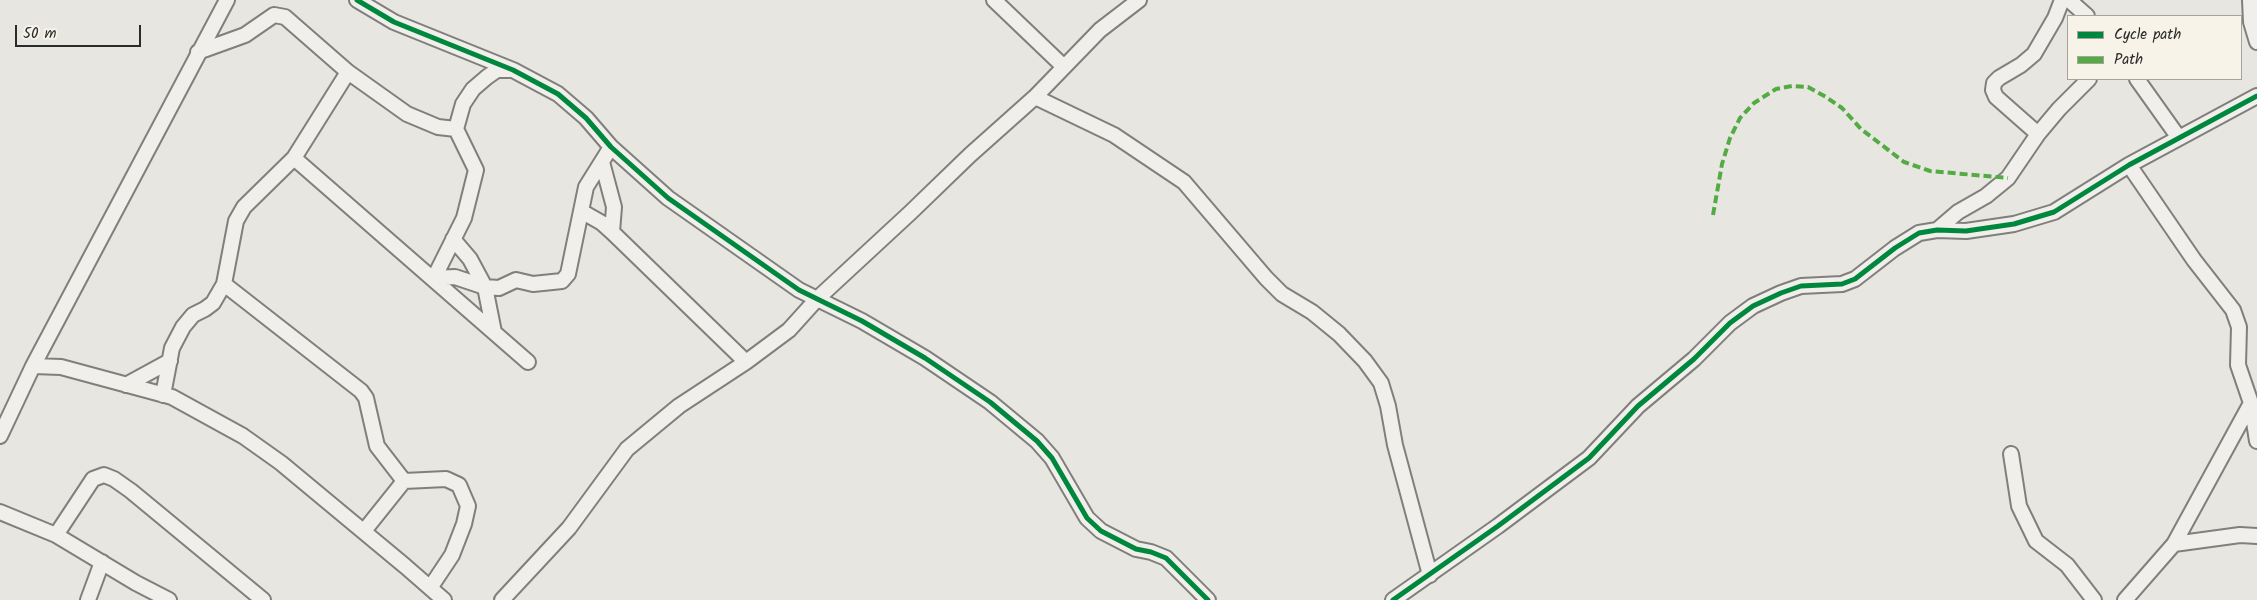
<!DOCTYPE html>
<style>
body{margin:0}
#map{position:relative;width:2257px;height:600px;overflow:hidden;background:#e8e6e0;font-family:Kalam,sans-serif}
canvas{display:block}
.legend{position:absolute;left:2067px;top:15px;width:175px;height:65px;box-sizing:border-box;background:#f7f3e8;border:1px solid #a5a39c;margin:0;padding:6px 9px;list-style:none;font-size:15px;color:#2b2b2b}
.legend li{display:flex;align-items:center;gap:10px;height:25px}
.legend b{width:25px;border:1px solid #a5a39c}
.scale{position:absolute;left:15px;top:25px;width:126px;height:22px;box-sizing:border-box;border:2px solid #2b2b2b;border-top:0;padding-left:6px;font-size:15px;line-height:18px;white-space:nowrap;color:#2b2b2b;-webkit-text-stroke:4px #f7f3e8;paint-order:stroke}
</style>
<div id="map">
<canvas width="2257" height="600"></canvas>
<ul class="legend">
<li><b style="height:6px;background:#00873e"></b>Cycle path</li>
<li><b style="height:6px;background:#54ab44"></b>Path</li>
</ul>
<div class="scale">50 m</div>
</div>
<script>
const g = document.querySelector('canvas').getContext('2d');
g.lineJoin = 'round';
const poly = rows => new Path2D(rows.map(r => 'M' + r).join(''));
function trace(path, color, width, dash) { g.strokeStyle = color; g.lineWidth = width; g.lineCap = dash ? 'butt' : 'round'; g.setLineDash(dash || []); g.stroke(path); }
const minor = poly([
 [357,0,394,22,513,70,558,94,586,118,611,147,668,198,799,290,862,321,925,358,990,402,1037,441,1052,458,1087,518,1101,531,1136,549,1151,552,1166,558,1208,600],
 [994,0,1063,66],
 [2069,0,2087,16],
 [2250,0,2251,22,2257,42],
 [198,52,245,35,274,15,285,17,348,72,407,114,438,127,456,129],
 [512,70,497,70,487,77,473,89,463,104,456,129,476,170,464,218,434,278,455,277,485,287,499,288,516,280,533,284,562,281,568,274,586,187,611,147],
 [2137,79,2179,138],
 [1035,97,1114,135,1184,182,1266,278,1282,294,1312,312,1339,334,1365,361,1381,383,1388,406,1395,445,1430,575],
 [2038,134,1996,97,1993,90,1994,83,1999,78,2021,65,2034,54,2055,18,2062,0],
 [294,158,528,362],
 [602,162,614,207,612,232],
 [2129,165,2194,260,2233,310,2239,327,2238,365,2251,403,2257,441],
 [581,211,602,223,612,232,746,362],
 [1937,230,1958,212,1986,196,2008,178,2038,134,2059,109,2089,79],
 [453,239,470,259,485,287,494,332],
 [224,284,361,391,366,398,377,446,404,481],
 [33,366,61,367,172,397,243,436,281,463,405,566,444,600],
 [126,385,170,361],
 [163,395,172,348,183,327,193,315,205,309,213,303,224,284,236,221,244,207,294,158,348,72],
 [0,436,33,366,227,0],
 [2011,454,2019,506,2036,541,2067,565,2094,600],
 [0,512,56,535,136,583,169,600],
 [364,531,404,481,446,479,459,485,468,506,464,524,452,555,430,588],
 [56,535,93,479,104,475,114,479,131,491,263,600],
 [2174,544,2240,535,2257,536],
 [88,600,102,562],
 [502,600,569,528,627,449,679,406,746,362,789,330,817,299,911,212,970,155,1035,97,1100,30,1139,0],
 [1393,600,1498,526,1589,458,1638,406,1694,359,1730,323,1753,306,1781,293,1801,286,1842,284,1855,279,1895,248,1919,233,1937,230,1966,231,2014,224,2054,212,2129,165,2257,96],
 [2125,600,2174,544,2251,403]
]);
trace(minor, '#807f7c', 18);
trace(minor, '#f0efeb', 14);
trace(poly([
 [1713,215,1722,164,1730,138,1740,118,1754,103,1776,89,1792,86,1808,87,1826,97,1842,108,1861,129,1904,162,1930,171,2008,178]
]), '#54ab44', 4, [8, 4]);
trace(poly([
 [357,0,394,22,513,70,558,94,586,118,611,147,668,198,799,290,862,321,925,358,990,402,1037,441,1052,458,1087,518,1101,531,1136,549,1151,552,1166,558,1208,600],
 [1393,600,1498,526,1589,458,1638,406,1694,359,1730,323,1753,306,1781,293,1801,286,1842,284,1855,279,1895,248,1919,233,1937,230,1966,231,2014,224,2054,212,2129,165,2257,96]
]), '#00873e', 5);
</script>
